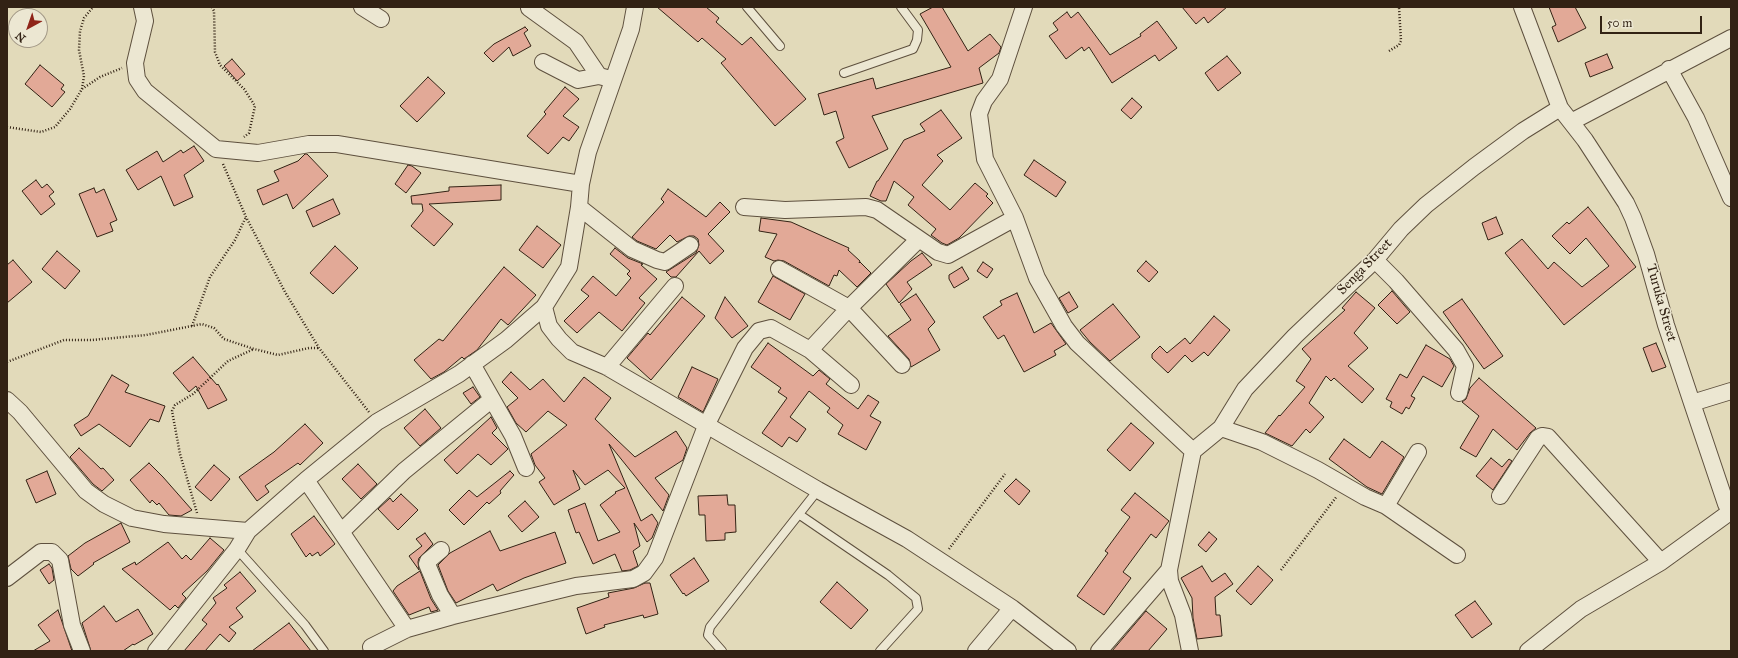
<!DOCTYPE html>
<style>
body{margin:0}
#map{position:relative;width:1738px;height:658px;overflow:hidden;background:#e2daba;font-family:"IM FELL Great Primer",serif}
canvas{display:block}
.frame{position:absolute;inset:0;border:8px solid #322214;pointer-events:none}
.north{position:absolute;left:8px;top:8px;width:40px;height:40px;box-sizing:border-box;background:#ece7d2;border:1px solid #a29886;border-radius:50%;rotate:220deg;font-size:11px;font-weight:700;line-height:16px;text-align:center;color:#322214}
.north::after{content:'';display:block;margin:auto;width:14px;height:18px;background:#8f2418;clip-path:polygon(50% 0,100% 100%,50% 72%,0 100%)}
.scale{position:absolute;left:1600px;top:16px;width:102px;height:18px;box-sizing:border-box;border:2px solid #322214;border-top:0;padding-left:5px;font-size:12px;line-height:14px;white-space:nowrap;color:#322214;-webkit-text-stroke:3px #ece7d2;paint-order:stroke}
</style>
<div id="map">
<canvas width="1738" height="658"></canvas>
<div class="frame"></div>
<div class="north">N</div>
<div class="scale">50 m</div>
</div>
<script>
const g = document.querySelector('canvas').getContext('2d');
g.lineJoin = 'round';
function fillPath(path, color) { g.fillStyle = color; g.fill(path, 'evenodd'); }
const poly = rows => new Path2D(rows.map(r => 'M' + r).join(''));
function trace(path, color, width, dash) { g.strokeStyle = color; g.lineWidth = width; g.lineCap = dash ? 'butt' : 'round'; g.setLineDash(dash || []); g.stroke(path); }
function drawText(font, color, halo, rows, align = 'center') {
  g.font = font + ' "IM FELL Great Primer",serif'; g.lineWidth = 3; g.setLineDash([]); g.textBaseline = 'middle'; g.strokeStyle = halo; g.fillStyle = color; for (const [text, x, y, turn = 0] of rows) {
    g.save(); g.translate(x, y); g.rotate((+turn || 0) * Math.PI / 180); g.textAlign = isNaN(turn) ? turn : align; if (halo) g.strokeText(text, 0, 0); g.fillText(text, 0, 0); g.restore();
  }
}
const building = poly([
 [657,7,706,7,719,18,716,22,742,45,751,37,806,99,775,126,721,63,726,59,702,38,698,42,657,7],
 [933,7,942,7,968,51,990,34,1001,47,999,53,979,68,983,83,872,116,888,149,849,168,836,142,844,138,836,111,824,115,818,94,873,78,876,89,951,67,920,14,933,7],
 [1182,7,1227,7,1208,23,1204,17,1196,24,1182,7],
 [1549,7,1575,7,1586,28,1558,42,1552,27,1556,25,1549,7],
 [1067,12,1071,18,1078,12,1110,55,1141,36,1140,34,1157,21,1177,48,1159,61,1155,55,1112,83,1089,47,1084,51,1082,47,1066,59,1049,36,1058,30,1053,23,1067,12],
 [525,27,528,30,524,33,531,46,513,56,509,47,493,62,484,53,494,44,525,27],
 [1607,54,1613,68,1590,77,1585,63,1607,54],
 [1227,56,1241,73,1218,91,1205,73,1227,56],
 [232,59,245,74,237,81,224,66,232,59],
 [40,65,64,85,61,89,65,92,52,107,25,84,40,65],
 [428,77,445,93,417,122,400,106,428,77],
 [565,87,579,99,563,116,579,127,569,141,563,137,548,154,527,136,546,114,544,112,565,87],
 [1132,98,1142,107,1131,119,1121,110,1132,98],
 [941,110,962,138,937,155,943,161,922,185,950,210,975,183,988,194,986,196,993,203,959,238,947,245,942,243,931,235,936,229,908,205,914,197,894,181,886,201,881,201,870,196,877,181,878,181,904,140,925,131,920,124,941,110],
 [194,146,204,161,184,175,193,197,174,206,161,176,138,190,126,170,157,151,163,162,181,150,183,153,194,146],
 [305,154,307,154,328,176,293,209,287,194,263,205,257,190,279,181,274,171,298,161,305,154],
 [1034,160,1066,182,1056,197,1024,175,1034,160],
 [408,165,412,166,421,173,406,193,395,184,408,165],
 [36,180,42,188,47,184,54,192,49,196,55,204,41,215,22,191,36,180],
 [501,185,501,200,429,204,453,224,434,246,411,226,423,211,422,204,412,204,411,196,449,191,449,187,501,185],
 [94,188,96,193,104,189,117,220,110,223,113,231,97,237,79,194,94,188],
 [668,189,706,217,720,202,730,212,708,234,724,251,710,264,699,251,676,277,671,277,666,272,696,253,699,245,698,239,694,236,689,236,677,242,670,235,656,249,637,241,632,237,664,202,661,199,668,189],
 [333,199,340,214,313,227,306,211,333,199],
 [1588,207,1636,267,1564,325,1505,253,1522,239,1548,269,1554,262,1582,287,1609,266,1586,238,1570,254,1552,236,1567,222,1569,224,1588,207],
 [1496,217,1503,234,1488,240,1482,223,1496,217],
 [761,218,791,222,849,248,848,250,860,261,859,263,860,262,871,273,857,287,839,270,837,276,834,275,829,286,784,261,778,260,774,261,765,257,777,234,759,231,761,218],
 [537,226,561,245,543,268,519,250,537,226],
 [335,246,358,268,333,294,310,273,335,246],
 [615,248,628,258,643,264,641,265,657,279,639,298,645,303,622,331,599,312,577,333,564,321,589,296,581,290,593,276,616,296,631,278,627,274,630,271,610,254,615,248],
 [57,251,80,271,65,289,42,269,57,251],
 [922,253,932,265,907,282,912,289,899,303,886,284,911,261,922,253],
 [13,260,32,282,7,303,7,265,13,260],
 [1146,261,1158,272,1149,282,1137,271,1146,261],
 [983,262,993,269,987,278,977,271,983,262],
 [504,267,536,295,508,325,501,319,477,350,464,359,462,357,444,372,431,379,414,360,439,339,443,341,504,267],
 [962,267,969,279,954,288,949,279,949,275,962,267],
 [773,276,805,294,790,320,758,302,773,276],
 [1392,291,1410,312,1397,324,1378,305,1392,291],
 [1069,292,1078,307,1068,313,1059,298,1069,292],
 [1356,292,1375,308,1354,333,1368,348,1348,366,1374,389,1362,403,1334,378,1331,381,1326,376,1309,403,1324,417,1310,433,1306,429,1292,446,1265,433,1279,415,1280,416,1305,387,1296,381,1311,359,1302,349,1345,310,1342,308,1356,292],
 [1017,293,1034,333,1051,323,1066,344,1054,351,1056,355,1024,372,1004,335,998,339,983,317,1002,305,1000,301,1017,293],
 [916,294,935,322,928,329,940,350,911,367,909,359,888,336,911,320,900,304,916,294],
 [682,297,705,316,651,380,627,358,648,333,650,335,682,297],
 [725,297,748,326,732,338,715,318,725,297],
 [1462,299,1503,356,1484,369,1443,312,1462,299],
 [1113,304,1140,337,1110,361,1090,342,1080,330,1113,304],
 [1214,316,1230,330,1208,356,1204,352,1192,362,1185,355,1168,373,1152,358,1152,354,1160,346,1167,353,1185,338,1190,344,1214,316],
 [768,343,813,376,819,370,830,379,826,384,858,409,868,395,879,402,870,416,881,422,866,450,838,434,843,425,827,412,830,408,809,391,790,417,806,429,797,442,789,437,782,447,762,433,787,398,778,392,781,388,751,367,768,343],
 [1656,343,1666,367,1652,372,1643,348,1656,343],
 [1426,345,1450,359,1454,366,1442,387,1423,376,1411,396,1415,398,1409,409,1406,407,1402,414,1390,407,1392,402,1386,399,1400,374,1407,378,1426,345],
 [193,357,217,385,218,384,227,400,208,409,196,386,189,392,173,373,193,357],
 [692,367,718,379,703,412,678,397,692,367],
 [511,372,530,390,543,379,564,402,584,377,611,398,595,419,635,457,676,431,687,448,683,460,655,478,669,495,663,511,609,444,641,521,652,514,658,523,652,538,647,542,634,523,640,546,633,551,638,566,630,570,622,571,615,554,593,564,579,532,576,533,568,510,585,503,598,541,620,532,600,505,616,493,615,492,625,488,608,470,585,485,573,470,580,489,554,505,539,482,545,478,535,465,531,454,567,425,548,411,526,432,516,423,507,407,518,398,502,382,511,372],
 [112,375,129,385,125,392,165,406,159,422,150,419,130,447,99,424,81,436,74,425,88,416,112,375],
 [1479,378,1536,428,1530,433,1517,450,1493,429,1476,457,1460,448,1479,416,1462,402,1466,399,1470,388,1479,378],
 [473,387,480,397,471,404,463,393,473,387],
 [425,409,441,428,420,446,404,428,425,409],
 [491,417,497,428,492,433,508,449,491,465,478,454,457,474,444,460,491,417],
 [1131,423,1154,443,1130,471,1107,450,1131,423],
 [305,424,323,443,300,465,298,463,265,486,269,492,257,501,239,477,274,452,305,424],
 [1344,439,1370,458,1382,441,1404,457,1382,494,1367,487,1329,459,1344,439],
 [79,448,101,469,103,468,114,480,102,491,93,484,70,457,79,448],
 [1491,458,1502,467,1509,459,1512,461,1493,490,1476,476,1491,458],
 [149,463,163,477,192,510,181,516,169,515,159,503,157,505,152,500,150,503,130,480,149,463],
 [358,464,377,484,361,499,342,479,358,464],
 [214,465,230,479,211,501,195,487,214,465],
 [47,471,56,494,36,503,26,480,47,471],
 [510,471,514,475,500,491,501,493,489,504,487,502,464,525,449,510,469,490,477,497,510,471],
 [1016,479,1030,491,1019,505,1004,491,1016,479],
 [1135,493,1169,521,1156,538,1151,534,1123,572,1131,578,1104,615,1077,596,1108,553,1105,551,1130,517,1121,510,1135,493],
 [401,494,418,510,398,530,378,509,390,498,393,502,401,494],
 [727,495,728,505,735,505,736,532,725,533,725,540,706,541,705,515,699,515,698,496,727,495],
 [525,501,539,517,522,532,508,516,525,501],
 [314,516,335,544,320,556,318,552,312,556,310,553,306,557,291,534,314,516],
 [121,523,130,542,93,563,94,564,78,576,71,569,68,556,85,543,121,523],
 [490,531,500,551,555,532,566,563,524,578,497,591,493,584,456,603,448,591,438,565,450,553,490,531],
 [1209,532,1217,539,1206,552,1198,545,1209,532],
 [425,533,433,544,419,558,418,562,419,570,409,556,422,546,416,539,425,533],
 [210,538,224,550,207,571,182,594,186,598,178,608,175,605,170,610,122,569,135,562,136,565,168,542,182,559,186,555,191,560,210,538],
 [694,558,709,581,686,596,684,593,683,594,670,575,694,558],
 [49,564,52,568,54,580,49,584,40,570,49,564],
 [1202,566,1212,582,1225,573,1233,584,1215,597,1216,615,1220,615,1222,636,1197,639,1193,618,1192,598,1181,578,1202,566],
 [1258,566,1273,580,1251,605,1236,591,1258,566],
 [420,571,431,599,438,610,431,612,429,607,409,615,393,591,397,586,420,571],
 [240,572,256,591,236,608,243,617,229,627,236,633,229,642,220,634,205,651,184,651,207,624,202,620,216,603,213,598,227,588,224,585,240,572],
 [837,582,868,610,851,629,820,602,837,582],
 [645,583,650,583,658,614,644,618,643,615,604,625,605,627,586,634,577,608,609,597,608,593,634,588,645,583],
 [1475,601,1492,624,1472,638,1455,615,1475,601],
 [104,606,116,622,138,609,153,634,134,645,133,644,123,651,91,651,82,623,104,606],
 [58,610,72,651,33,651,50,641,38,625,58,610],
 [1146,611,1167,629,1148,651,1112,651,1146,611],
 [289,623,311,651,252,651,289,623]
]);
fillPath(building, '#e2a997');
trace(building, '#322214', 1);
const service = poly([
 [747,7,780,46],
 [844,73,913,49,917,40,918,30,901,7],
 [800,515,888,575,916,598,918,609,880,651],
 [237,549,305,625,324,651],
 [722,651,708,635,710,627,818,490]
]);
const minor = poly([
 [142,7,145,21,135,63,137,79,145,91,216,149,258,153,309,144,337,144,581,184],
 [362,7,381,19],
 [1024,7,1000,79,984,101,979,114,985,159,1015,218,1037,278,1064,326,1077,343,1193,451],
 [1522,7,1560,108,1585,140,1626,203,1633,218,1646,254,1666,325,1692,403,1726,504,1731,512],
 [529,8,576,42,599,76],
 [543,62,578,80,599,76,607,78],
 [1669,69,1696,118,1731,198],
 [1571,122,1731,38],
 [579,207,632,249,657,260,665,262,690,245],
 [744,207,785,210,866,207,877,210,938,252,948,255,1015,218],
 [1375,260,1396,281,1456,350,1465,366,1459,393],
 [779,269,849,308,902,365],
 [544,307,549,326,559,339,572,352,607,367,818,490,907,539,1012,608,1068,651],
 [810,350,849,308,919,239],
 [472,364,513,436,526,468],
 [607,367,675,286],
 [7,400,20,412,86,491,104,504,132,518,164,524,248,531],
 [1692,403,1731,391],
 [1221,428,1262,442,1318,470,1365,497,1386,506,1418,452],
 [1193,451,1221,428,1245,389,1295,336,1375,260,1401,229,1426,205,1474,167,1523,131,1560,108],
 [306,480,407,629],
 [1500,496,1538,438,1542,436,1548,437,1661,562],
 [1386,506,1457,555],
 [342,531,404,471,491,400],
 [441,550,428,561,427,564,440,595,453,616],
 [7,578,41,552,52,552,60,560,72,625,82,651],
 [371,647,407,629,453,616,576,586,633,579,644,573,655,558,706,426,745,348,759,331,771,328,810,350,851,385],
 [156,651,237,549,248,531,306,480,377,422,459,374,506,340,544,307,569,267,579,207,581,184,588,152,631,29,635,7],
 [976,651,1012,608],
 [1099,651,1169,570],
 [1190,651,1183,615,1170,581,1169,570,1193,451],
 [1528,651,1581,609,1661,562,1730,512,1731,513]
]);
trace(service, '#5e503e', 10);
trace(minor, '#5e503e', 18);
trace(poly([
 [212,7,214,11,215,52,220,65,244,89,255,106,249,133,244,137],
 [1389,51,1399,45,1401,41,1399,7],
 [82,89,84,76,79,50,80,31,84,18,93,7],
 [7,127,41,132,55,127,70,109,82,89,100,77,122,68],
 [223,164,246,217,285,292,319,348,369,412],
 [192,326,210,277,235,240,246,217],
 [7,362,64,340,92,340,146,335,202,324,214,328,224,339,254,349,278,355,309,348,319,348],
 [197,513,180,454,172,411,175,405,193,394,228,361,254,349],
 [949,549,1005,474],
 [1281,570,1337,496]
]), '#322214', 2.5, [1, 2]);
trace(service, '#ece7d2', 8);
trace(minor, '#ece7d2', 16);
drawText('14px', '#322214', '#ece7d2', [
 ["Senga Street",1365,267,-46],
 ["Turuka Street",1661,303,74]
]);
</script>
